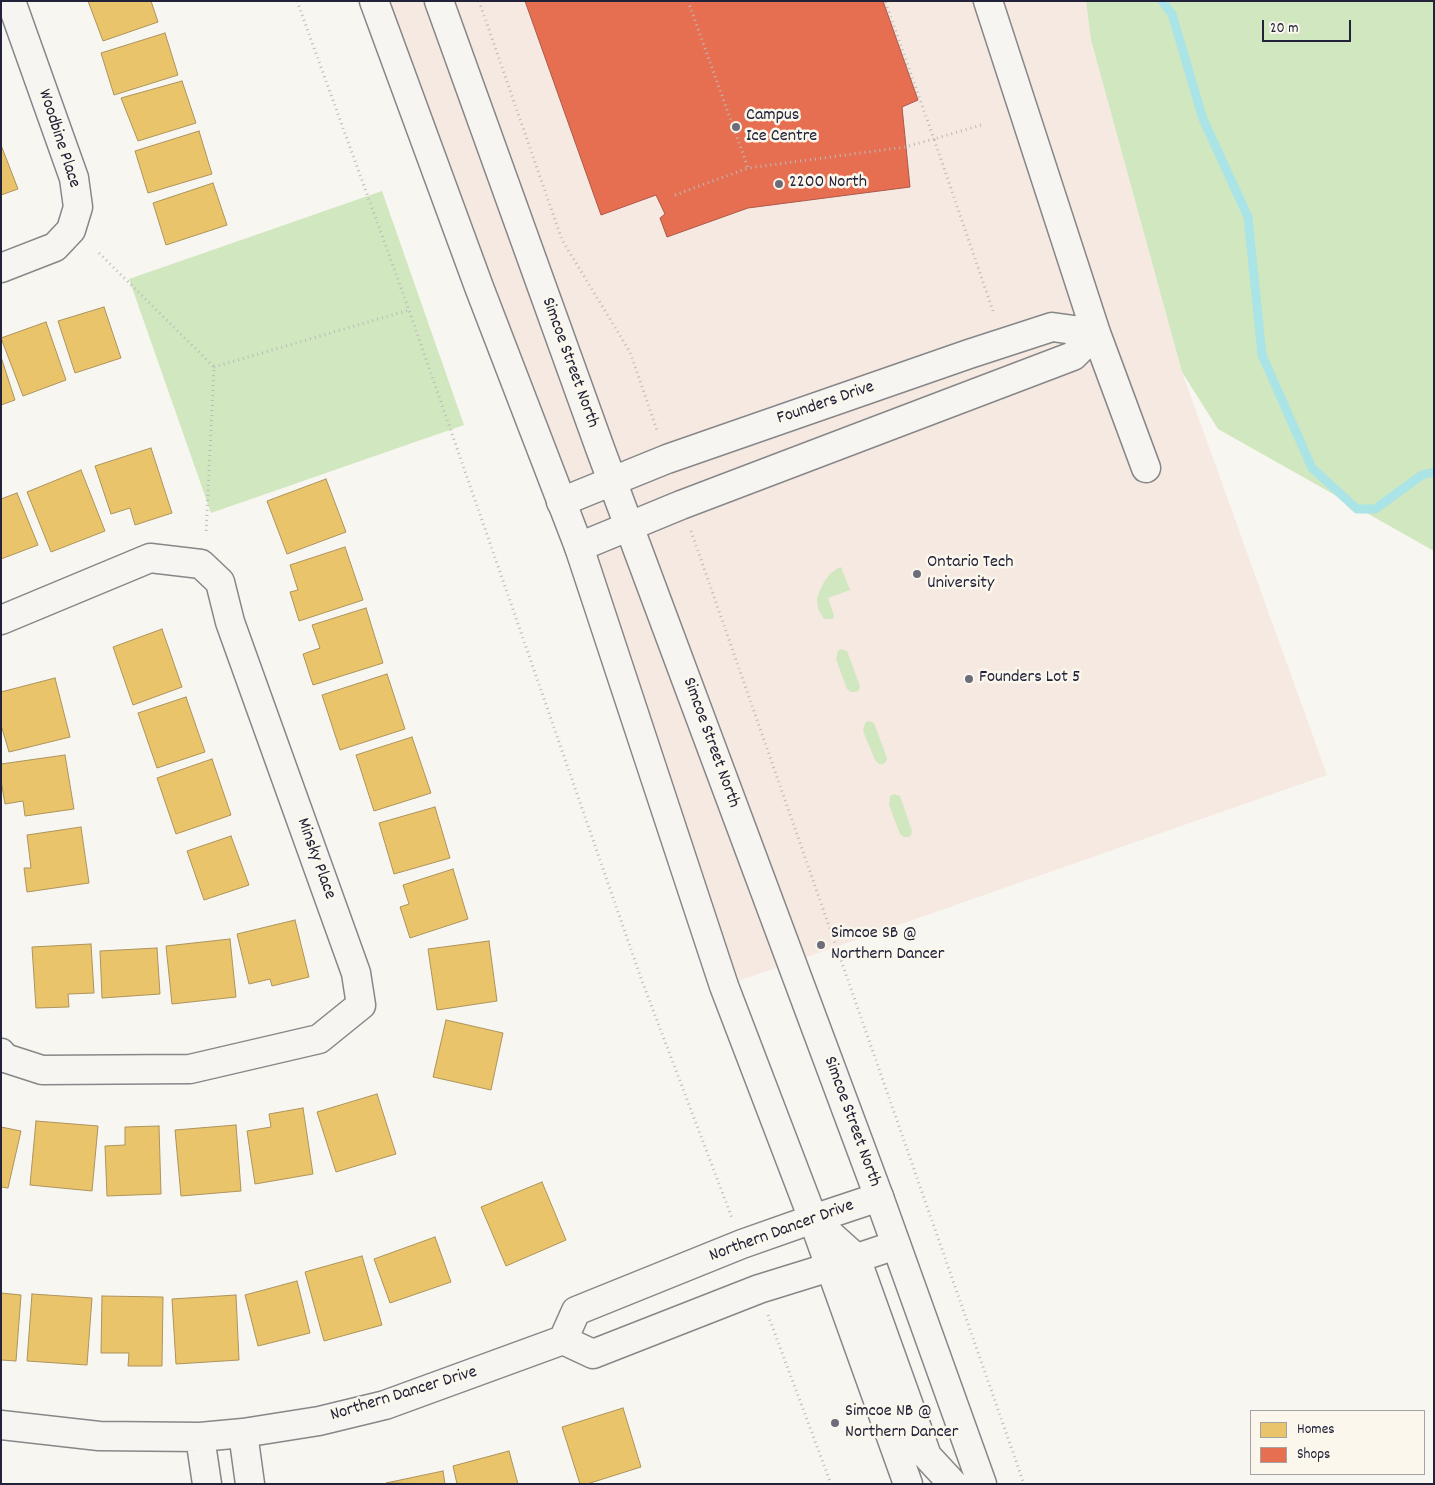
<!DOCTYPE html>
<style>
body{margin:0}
#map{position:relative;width:1435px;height:1485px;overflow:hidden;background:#f8f6f0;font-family:Dekko,sans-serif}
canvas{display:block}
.frame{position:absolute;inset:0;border:2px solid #22223b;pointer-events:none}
.legend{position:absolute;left:1250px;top:1410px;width:175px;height:65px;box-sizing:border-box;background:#fbf7ec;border:1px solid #a4a2a5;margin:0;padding:6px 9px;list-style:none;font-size:15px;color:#22223b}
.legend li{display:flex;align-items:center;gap:10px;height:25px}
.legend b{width:25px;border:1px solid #a4a2a5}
.scale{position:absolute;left:1262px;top:20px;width:89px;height:22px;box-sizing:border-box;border:2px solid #22223b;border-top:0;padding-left:6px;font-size:15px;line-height:18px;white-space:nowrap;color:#22223b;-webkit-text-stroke:4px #fbf7ec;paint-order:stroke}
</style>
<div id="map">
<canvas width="1435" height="1485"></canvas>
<div class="frame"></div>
<ul class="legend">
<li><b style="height:14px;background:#e9c46a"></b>Homes</li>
<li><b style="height:14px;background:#e76f51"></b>Shops</li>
</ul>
<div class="scale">20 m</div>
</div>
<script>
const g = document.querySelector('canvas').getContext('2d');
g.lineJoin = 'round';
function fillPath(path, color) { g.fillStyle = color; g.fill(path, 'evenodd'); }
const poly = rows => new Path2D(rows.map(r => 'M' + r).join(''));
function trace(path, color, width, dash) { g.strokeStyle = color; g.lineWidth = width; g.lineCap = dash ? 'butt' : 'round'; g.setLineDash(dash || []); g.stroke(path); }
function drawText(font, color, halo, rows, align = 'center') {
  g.font = font + ' Dekko,sans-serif'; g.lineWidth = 5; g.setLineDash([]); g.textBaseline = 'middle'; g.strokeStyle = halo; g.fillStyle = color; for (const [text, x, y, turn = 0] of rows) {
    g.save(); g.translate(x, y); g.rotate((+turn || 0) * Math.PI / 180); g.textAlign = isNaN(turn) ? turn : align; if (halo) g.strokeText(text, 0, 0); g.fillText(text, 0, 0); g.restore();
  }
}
fillPath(poly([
 [384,1,1086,1,1091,40,1182,372,1327,775,724,986]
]), '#f5e9e1');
fillPath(poly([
 [1086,1,1434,1,1434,551,1218,429,1182,372,1091,40],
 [382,191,464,425,211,513,129,279],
 [841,567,850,590,828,598,834,615,833,619,824,619,818,609,817,599,819,592,824,582,830,574,838,568],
 [841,649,847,651,860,686,859,690,856,692,851,692,847,689,836,659,838,651],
 [868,721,874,723,887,758,886,762,883,764,879,764,875,760,863,731,865,723],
 [894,794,900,796,912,831,911,835,909,837,904,837,900,834,889,805,890,796]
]), '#d1e7bf');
const homes = poly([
 [88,1,151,1,158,22,103,41,88,1],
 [165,33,178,75,114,95,101,53,165,33],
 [182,81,196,123,138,141,121,98,182,81],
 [199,131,212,174,148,193,135,151,199,131],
 [1,145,18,189,1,195,1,145],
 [213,183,227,225,166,245,153,203,213,183],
 [104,307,121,358,75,373,58,321,104,307],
 [46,322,66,380,23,396,1,338,46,322],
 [1,357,15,400,1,405,1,357],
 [151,448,172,513,135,525,130,508,111,514,95,466,151,448],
 [81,470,105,531,51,552,27,492,81,470],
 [326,479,346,532,287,554,267,501,326,479],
 [17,493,38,545,1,559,1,499,17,493],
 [345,547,363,600,299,621,290,592,298,590,290,565,345,547],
 [366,608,383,663,313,685,303,654,320,648,312,625,366,608],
 [162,629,182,687,133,705,113,647,162,629],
 [387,674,405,729,340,750,322,695,387,674],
 [55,678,70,737,9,752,1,725,1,692,55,678],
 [186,697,205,752,157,768,138,713,186,697],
 [412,737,431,793,374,811,356,755,412,737],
 [65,755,74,809,25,816,23,801,5,804,1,781,1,764,65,755],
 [212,759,231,815,176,834,157,778,212,759],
 [435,807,450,858,394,874,379,823,435,807],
 [81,827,89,883,27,892,24,868,31,868,27,835,81,827],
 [231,836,249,885,204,900,187,851,231,836],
 [453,869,468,919,410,938,400,907,409,904,403,885,453,869],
 [295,920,309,977,272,986,270,979,249,984,237,934,295,920],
 [230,939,236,997,172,1004,166,946,230,939],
 [489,941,497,1001,437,1010,428,949,489,941],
 [91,944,94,993,68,994,69,1007,36,1008,32,947,91,944],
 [157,948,160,994,102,998,100,951,157,948],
 [446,1020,503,1033,491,1090,433,1077,446,1020],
 [377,1094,396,1154,336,1172,317,1112,377,1094],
 [303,1108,313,1174,255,1184,247,1131,271,1127,269,1114,303,1108],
 [36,1121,98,1126,92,1191,30,1185,36,1121],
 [236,1125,241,1191,181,1196,175,1130,236,1125],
 [159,1126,161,1194,107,1196,105,1146,125,1145,125,1127,159,1126],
 [1,1127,21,1131,8,1188,1,1187,1,1127],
 [542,1182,566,1240,506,1266,481,1207,542,1182],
 [435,1237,451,1282,390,1303,374,1259,435,1237],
 [362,1256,382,1325,324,1341,305,1272,362,1256],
 [297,1281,310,1333,258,1346,245,1295,297,1281],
 [1,1293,21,1295,16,1361,1,1360,1,1293],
 [32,1294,92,1298,87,1365,27,1361,32,1294],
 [236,1295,239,1360,176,1364,172,1299,236,1295],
 [102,1296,163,1297,162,1366,128,1366,129,1353,101,1353,102,1296],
 [623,1408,641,1467,587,1484,580,1484,562,1427,623,1408],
 [509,1451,518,1484,457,1484,453,1466,509,1451],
 [443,1471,445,1484,386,1483,443,1471]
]);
fillPath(homes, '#e9c46a');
trace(homes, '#ad935c', 1);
const shops = poly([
 [525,1,883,1,918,100,902,107,910,187,748,208,667,237,660,218,665,214,656,195,601,215,525,1]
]);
fillPath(shops, '#e76f51');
trace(shops, '#ac584a', 1);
trace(poly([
 [1162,1,1172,14,1203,119,1248,217,1262,355,1312,468,1357,509,1375,509,1422,475,1434,472]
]), '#abe4e6', 9);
const street = poly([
 [988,1,1096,333,1146,468],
 [1,268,55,247,71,230,78,207,74,178,11,1],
 [561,502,667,459,969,354,1052,327,1096,333],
 [579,547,681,505,1073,356,1096,333],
 [1,620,150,558,201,564,220,582,230,622,356,973,361,1005,319,1039,190,1069,42,1070,5,1058,1,1053],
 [879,1197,813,1219,742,1244,576,1311,563,1340,593,1354,759,1289,830,1267,896,1245],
 [1,1425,99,1436,200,1437,243,1433,319,1421,385,1405,563,1340],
 [243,1433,250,1484],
 [200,1437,207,1484]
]);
const secondary = poly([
 [374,1,479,287,579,547,724,986,813,1219,908,1484],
 [439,1,601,451,879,1197,982,1484],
 [816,1222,856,1258,927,1456,953,1484]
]);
trace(street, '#878688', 31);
trace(secondary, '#878688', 31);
trace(poly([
 [297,1,409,310,642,981,732,1218],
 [479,1,562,240,630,352,658,433],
 [688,1,748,168,905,147,934,139,885,1],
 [981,125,934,139,994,314],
 [675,195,748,168],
 [99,253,214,367,206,534],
 [214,367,409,310],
 [691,531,1024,1484],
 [768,1315,831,1484]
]), '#bcbab9', 3, [1, 4]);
trace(street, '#f6f5f1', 28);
trace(secondary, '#f6f5f1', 28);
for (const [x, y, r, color] of [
 [736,127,5,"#6d6c7a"],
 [779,184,5,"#6d6c7a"],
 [917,574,5,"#6d6c7a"],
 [969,679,5,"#6d6c7a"],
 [821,945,5,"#6d6c7a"],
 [835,1423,5,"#6d6c7a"]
]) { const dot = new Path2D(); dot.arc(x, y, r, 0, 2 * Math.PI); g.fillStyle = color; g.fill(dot); trace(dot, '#fbf7ec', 2); }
drawText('18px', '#22223b', '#fbf7ec', [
 ["Campus",746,117],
 ["Ice Centre",746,138],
 ["2200 North",789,184],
 ["Ontario Tech",927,564],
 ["University",927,585],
 ["Founders Lot 5",979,679],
 ["Simcoe SB @",831,935],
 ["Northern Dancer",831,956],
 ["Simcoe NB @",845,1413],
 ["Northern Dancer",845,1434]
], 'left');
drawText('18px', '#22223b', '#fbf7ec', [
 ["Woodbine Place",58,139,72],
 ["Simcoe Street North",569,363,70],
 ["Founders Drive",826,404,-19],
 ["Simcoe Street North",710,743,70],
 ["Minsky Place",315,859,70],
 ["Simcoe Street North",851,1122,70],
 ["Northern Dancer Drive",782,1232,-20],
 ["Northern Dancer Drive",404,1395,-17]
]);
</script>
